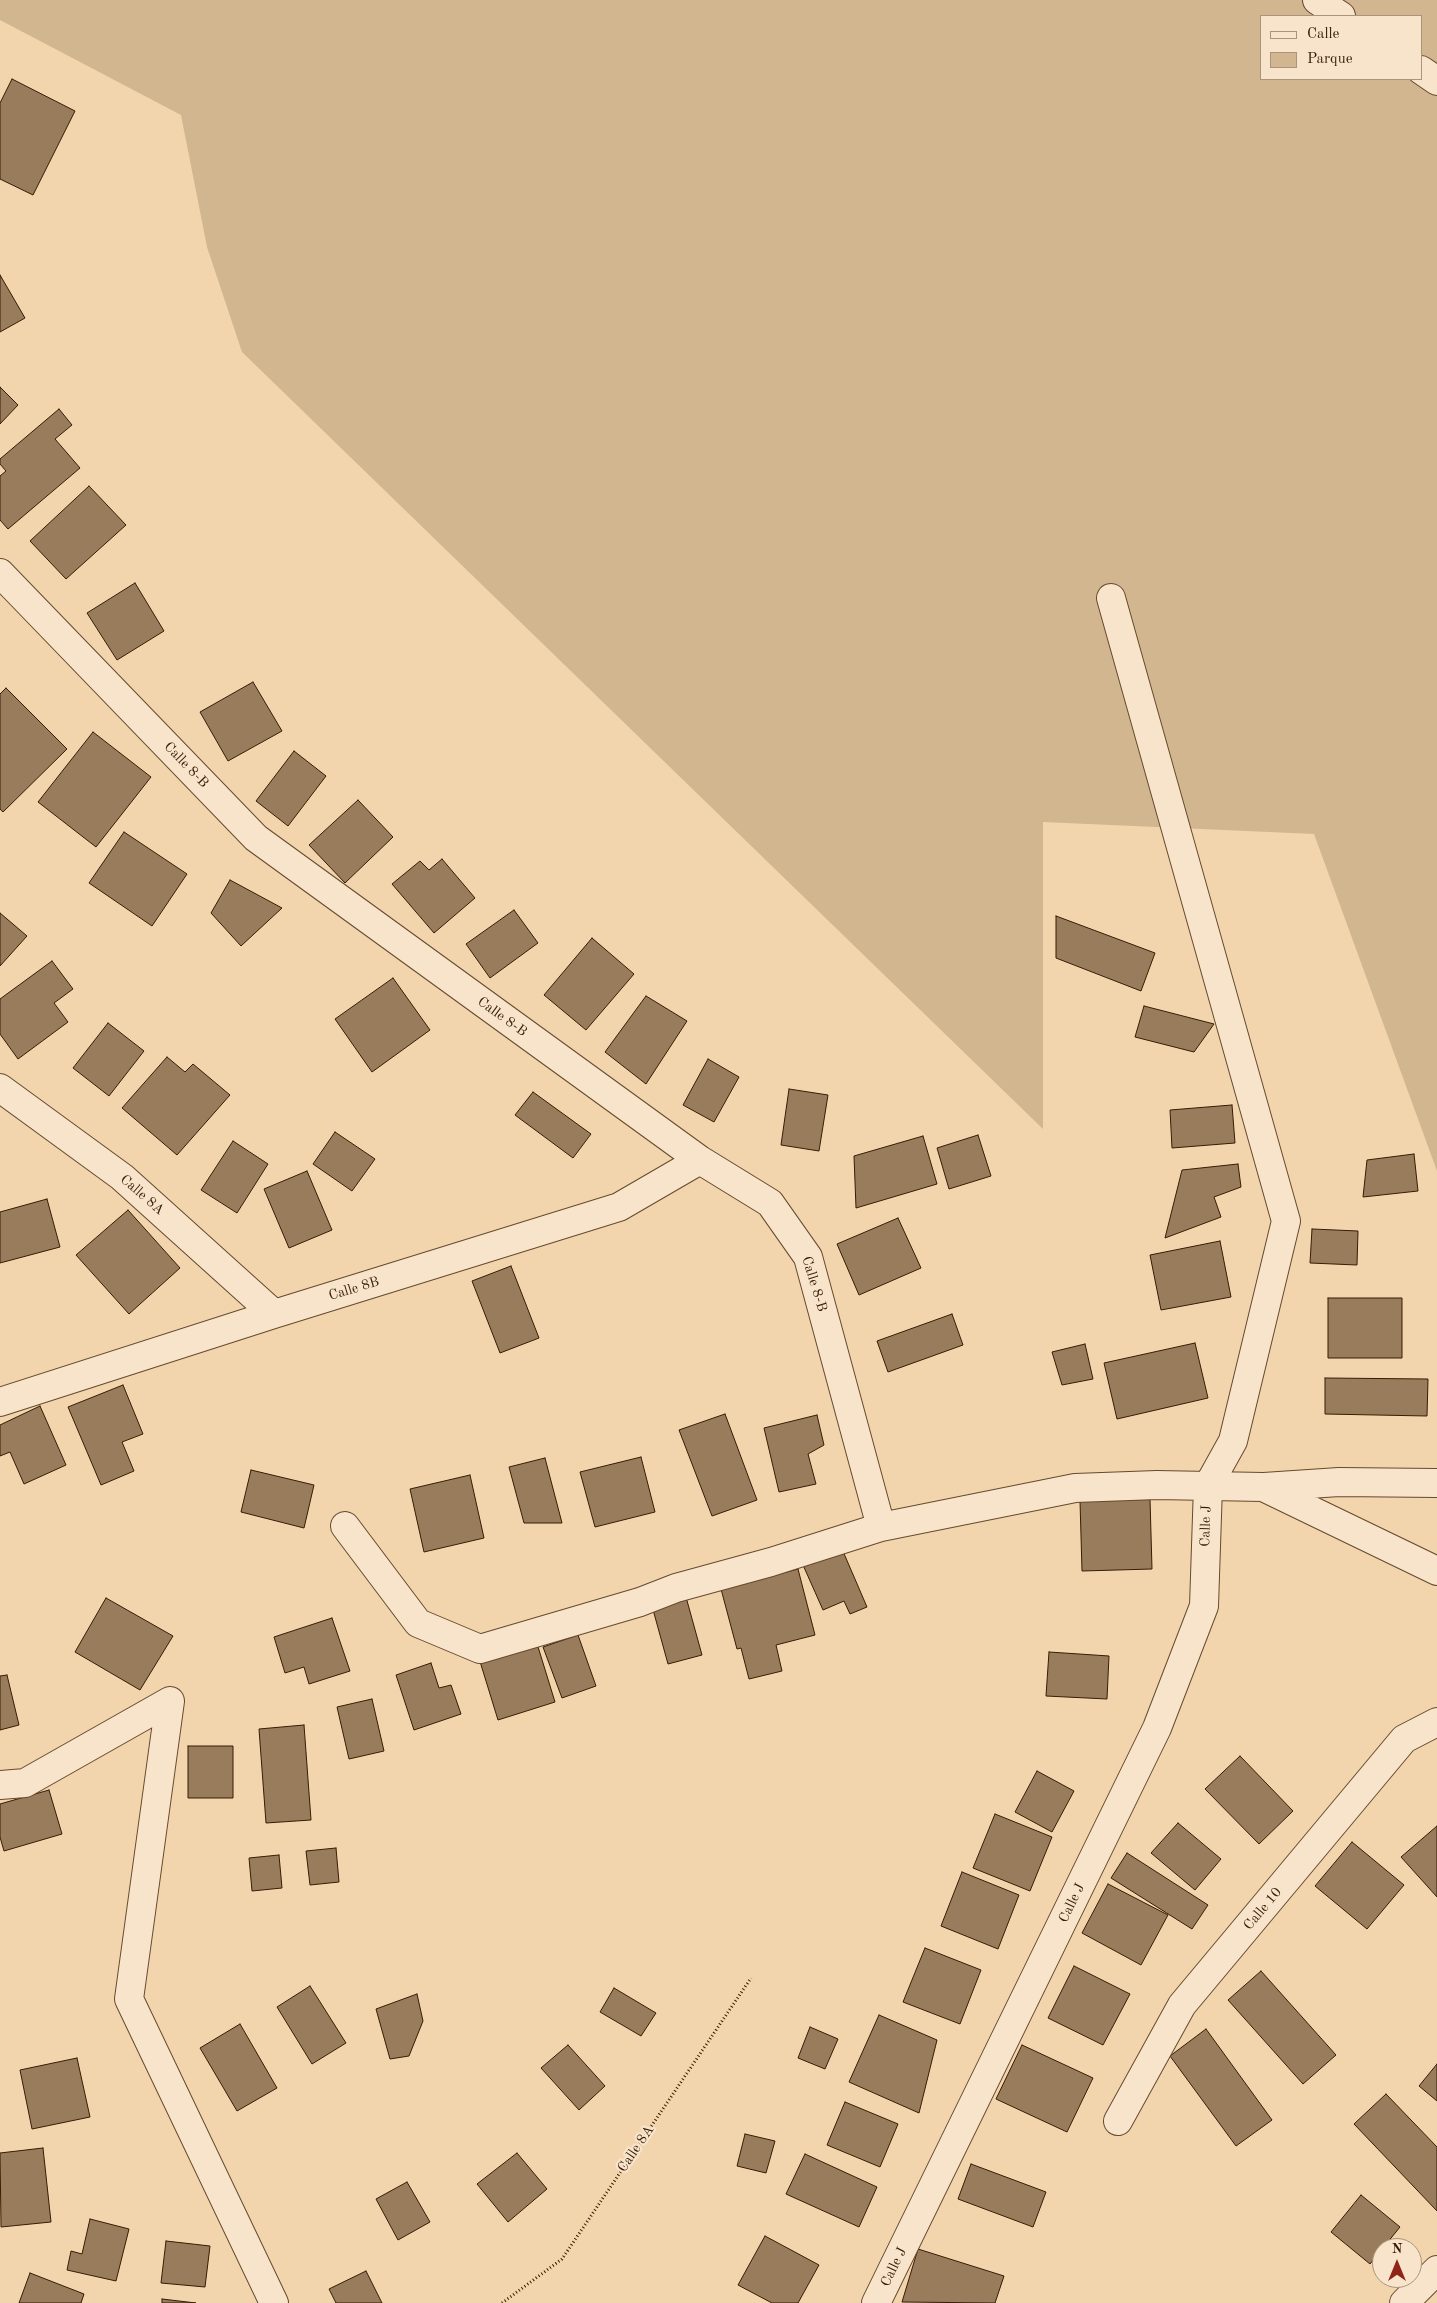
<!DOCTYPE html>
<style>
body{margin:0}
#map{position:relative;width:1437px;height:2303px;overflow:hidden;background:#f2d5ad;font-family:"Old Standard TT",serif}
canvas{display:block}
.legend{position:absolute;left:1260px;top:15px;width:162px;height:65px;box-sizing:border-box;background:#f7e4ca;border:1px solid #aa947b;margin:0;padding:6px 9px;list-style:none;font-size:15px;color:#361c04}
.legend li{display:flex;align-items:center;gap:10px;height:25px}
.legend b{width:25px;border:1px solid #aa947b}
.north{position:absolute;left:1372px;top:2238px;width:50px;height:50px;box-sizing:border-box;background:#f7e4ca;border:1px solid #aa947b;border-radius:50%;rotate:0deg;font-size:14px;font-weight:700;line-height:20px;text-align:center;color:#361c04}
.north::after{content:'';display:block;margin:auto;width:18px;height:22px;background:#8f2418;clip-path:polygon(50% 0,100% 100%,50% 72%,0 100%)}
</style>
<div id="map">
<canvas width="1437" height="2303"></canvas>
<ul class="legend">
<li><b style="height:6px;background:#f7e4ca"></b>Calle</li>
<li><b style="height:14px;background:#d2b690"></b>Parque</li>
</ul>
<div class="north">N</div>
</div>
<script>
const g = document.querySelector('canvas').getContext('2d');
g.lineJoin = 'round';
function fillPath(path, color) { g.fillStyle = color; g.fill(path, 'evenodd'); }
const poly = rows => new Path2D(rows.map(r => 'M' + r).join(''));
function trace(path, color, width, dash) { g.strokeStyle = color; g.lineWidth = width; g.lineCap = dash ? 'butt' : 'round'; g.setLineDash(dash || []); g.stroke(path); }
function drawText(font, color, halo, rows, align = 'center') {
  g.font = font + ' "Old Standard TT",serif'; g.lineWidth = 4.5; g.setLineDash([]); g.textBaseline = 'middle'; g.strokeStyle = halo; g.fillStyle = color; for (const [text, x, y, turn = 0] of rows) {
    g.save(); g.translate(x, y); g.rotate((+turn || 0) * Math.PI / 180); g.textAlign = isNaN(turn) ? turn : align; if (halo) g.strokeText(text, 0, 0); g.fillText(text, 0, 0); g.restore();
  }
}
fillPath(poly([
 [0,0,1437,0,1437,1171,1314,834,1043,822,1043,1129,242,352,207,247,181,115,0,20],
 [1261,16,1421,16,1421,79,1261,79]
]), '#d2b690');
const building = poly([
 [12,79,75,111,33,195,0,179,0,103,12,79],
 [0,275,25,318,0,332,0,275],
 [0,387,18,405,0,424,0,387],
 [59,409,72,425,55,439,80,468,8,529,0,520,0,476,6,471,0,464,0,459,59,409],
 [89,486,126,525,66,579,30,541,89,486],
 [135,583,164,631,117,660,87,613,135,583],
 [253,682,282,731,228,761,200,712,253,682],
 [6,688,67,749,3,812,0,809,0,694,6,688],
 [93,732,151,777,96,847,38,802,93,732],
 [294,751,326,776,288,826,256,801,294,751],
 [358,800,393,837,345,883,309,845,358,800],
 [124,832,187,874,152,926,89,883,124,832],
 [442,859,475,898,434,933,392,884,420,861,429,870,442,859],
 [230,880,282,908,241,946,211,913,230,880],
 [514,910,538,943,490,978,466,944,514,910],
 [0,913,27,936,0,966,0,913],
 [1056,916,1155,953,1141,991,1056,958,1056,916],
 [592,938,634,974,586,1030,544,995,592,938],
 [52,961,73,989,54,1003,68,1022,18,1059,0,1034,0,999,52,961],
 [393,978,430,1030,372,1072,335,1019,393,978],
 [646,996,687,1021,646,1084,605,1052,646,996],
 [1144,1006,1214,1024,1194,1052,1135,1037,1144,1006],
 [108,1023,144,1051,109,1096,73,1068,108,1023],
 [167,1057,185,1072,193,1064,230,1095,177,1155,122,1108,167,1057],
 [708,1059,739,1077,714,1122,683,1105,708,1059],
 [789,1089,828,1095,819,1151,781,1145,789,1089],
 [533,1092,591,1134,573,1158,515,1115,533,1092],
 [1232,1105,1235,1143,1172,1148,1170,1110,1232,1105],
 [335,1132,375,1159,352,1191,313,1164,335,1132],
 [978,1135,991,1176,949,1189,937,1148,978,1135],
 [923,1136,937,1184,856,1208,854,1156,923,1136],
 [233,1141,268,1164,237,1213,201,1190,233,1141],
 [1414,1154,1418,1191,1363,1197,1367,1160,1414,1154],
 [1238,1164,1241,1187,1214,1197,1221,1217,1165,1238,1182,1170,1238,1164],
 [307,1171,332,1230,289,1248,264,1189,307,1171],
 [47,1199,60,1247,0,1263,0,1212,47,1199],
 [128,1210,180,1268,129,1314,76,1255,128,1210],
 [898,1218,921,1268,859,1295,837,1244,898,1218],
 [1312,1229,1358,1231,1357,1265,1310,1263,1312,1229],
 [1220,1241,1231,1297,1161,1310,1150,1255,1220,1241],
 [511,1266,539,1338,500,1353,472,1281,511,1266],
 [1328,1298,1402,1298,1402,1358,1328,1358,1328,1298],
 [952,1314,963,1345,888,1372,877,1341,952,1314],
 [1195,1343,1208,1398,1117,1419,1104,1363,1195,1343],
 [1085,1344,1093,1379,1062,1385,1052,1352,1085,1344],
 [1325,1378,1428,1379,1427,1416,1325,1414,1325,1378],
 [123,1385,143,1434,122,1442,134,1471,101,1485,68,1407,123,1385],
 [40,1406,66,1465,24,1484,10,1452,0,1456,0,1425,40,1406],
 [725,1414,757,1500,712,1516,679,1430,725,1414],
 [817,1415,824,1445,808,1454,816,1484,779,1492,764,1428,817,1415],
 [641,1457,655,1512,595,1527,580,1472,641,1457],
 [545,1458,562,1523,524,1523,509,1467,545,1458],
 [251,1470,314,1485,304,1528,241,1512,251,1470],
 [470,1475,484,1538,424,1552,410,1489,470,1475],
 [1150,1499,1152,1569,1082,1571,1080,1501,1150,1499],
 [842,1549,867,1607,850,1614,844,1601,823,1610,803,1565,842,1549],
 [798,1569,815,1635,776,1645,782,1671,749,1679,741,1648,737,1649,721,1589,798,1569],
 [686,1597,702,1655,668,1664,652,1606,686,1597],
 [106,1598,173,1636,140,1690,75,1652,106,1598],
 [332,1618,350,1671,309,1684,304,1667,285,1673,274,1637,332,1618],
 [578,1635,596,1686,562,1698,543,1647,578,1635],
 [535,1637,555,1702,498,1720,478,1655,535,1637],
 [1049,1652,1109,1656,1107,1699,1046,1696,1049,1652],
 [431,1663,439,1688,451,1685,461,1714,414,1730,396,1675,431,1663],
 [7,1675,19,1725,0,1730,0,1676,7,1675],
 [372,1699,384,1751,349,1759,337,1707,372,1699],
 [304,1725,311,1820,266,1823,259,1729,304,1725],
 [188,1746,233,1746,233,1798,188,1798,188,1746],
 [1240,1756,1293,1811,1259,1844,1205,1789,1240,1756],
 [1037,1771,1074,1791,1052,1832,1015,1812,1037,1771],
 [49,1790,62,1834,4,1851,0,1837,0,1804,49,1790],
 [995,1814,1052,1837,1030,1891,973,1868,995,1814],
 [1178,1823,1221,1859,1195,1890,1151,1853,1178,1823],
 [1437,1826,1437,1897,1401,1857,1437,1826],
 [1352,1842,1404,1885,1367,1929,1315,1886,1352,1842],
 [336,1848,339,1882,310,1885,306,1851,336,1848],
 [1127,1853,1208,1905,1192,1929,1111,1878,1127,1853],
 [279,1855,282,1888,252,1891,249,1858,279,1855],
 [962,1872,1019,1895,998,1949,941,1926,962,1872],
 [1108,1884,1168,1915,1141,1965,1082,1933,1108,1884],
 [925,1948,981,1970,960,2024,903,2002,925,1948],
 [1074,1966,1130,1994,1103,2045,1048,2018,1074,1966],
 [1261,1971,1336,2055,1303,2084,1228,2000,1261,1971],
 [310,1986,346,2043,312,2064,277,2007,310,1986],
 [614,1988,656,2013,641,2036,600,2012,614,1988],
 [417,1994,423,2021,409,2056,390,2059,376,2009,417,1994],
 [879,2015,937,2040,919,2113,849,2082,879,2015],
 [240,2024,277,2088,237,2111,200,2048,240,2024],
 [810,2027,838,2039,825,2069,798,2058,810,2027],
 [1206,2029,1272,2120,1236,2146,1170,2056,1206,2029],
 [568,2045,605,2086,579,2110,541,2068,568,2045],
 [1022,2045,1093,2078,1067,2132,996,2099,1022,2045],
 [77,2058,90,2117,32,2129,20,2070,77,2058],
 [1437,2064,1437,2101,1419,2086,1437,2064],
 [1386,2094,1437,2147,1437,2211,1354,2124,1386,2094],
 [845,2102,898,2124,880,2167,827,2145,845,2102],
 [745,2134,775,2141,766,2173,737,2166,745,2134],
 [43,2148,51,2222,1,2227,0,2153,43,2148],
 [517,2153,547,2189,508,2222,477,2184,517,2153],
 [805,2154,877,2187,859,2227,786,2194,805,2154],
 [971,2164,1046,2192,1033,2227,958,2199,971,2164],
 [407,2182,430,2222,398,2240,376,2199,407,2182],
 [1361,2195,1400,2227,1370,2264,1331,2232,1361,2195],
 [90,2219,129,2229,116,2281,67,2270,71,2251,82,2254,90,2219],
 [765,2236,819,2265,798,2303,772,2303,738,2285,765,2236],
 [166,2241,210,2246,205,2287,161,2283,166,2241],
 [918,2249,1004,2276,995,2303,902,2302,918,2249],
 [366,2271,382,2303,336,2303,329,2289,366,2271],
 [30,2273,84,2294,81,2303,19,2303,30,2273],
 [162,2299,196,2303,162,2303,162,2299]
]);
fillPath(building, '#987c5c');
trace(building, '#361c04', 1);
const street = poly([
 [1317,0,1341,16],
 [1421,70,1437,81],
 [0,573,256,838,700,1160,770,1203,808,1257,881,1527],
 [0,1088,122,1177,274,1314],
 [0,1402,274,1314,619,1207,700,1160],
 [1264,1487,1339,1482,1437,1483],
 [345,1526,418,1623,480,1649,640,1602,676,1588,771,1562,881,1527,1075,1488,1157,1485,1263,1487,1437,1571],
 [170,1701,129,1999,274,2303],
 [0,1785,25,1783,170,1701],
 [1118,2121,1182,2005,1404,1739,1437,1722],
 [876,2303,1157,1728,1204,1606,1208,1486,1233,1441,1286,1221,1111,598],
 [1404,2303,1437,2270]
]);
trace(street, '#654a2e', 30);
trace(poly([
 [502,2303,562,2259,751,1978]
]), '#361c04', 3, [1, 2.5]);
trace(street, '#f7e4ca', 28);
drawText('14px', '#361c04', '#f7e4ca', [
 ["Calle 8-B",186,765,46],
 ["Calle 8-B",502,1017,36],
 ["Calle 8A",142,1195,41],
 ["Calle 8-B",814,1284,73],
 ["Calle 8B",354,1289,-17],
 ["Calle J",1206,1526,-88],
 ["Calle J",1072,1903,-64],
 ["Calle 10",1263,1909,-50],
 ["Calle 8A",636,2149,-56],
 ["Calle J",894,2267,-64]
]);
</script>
